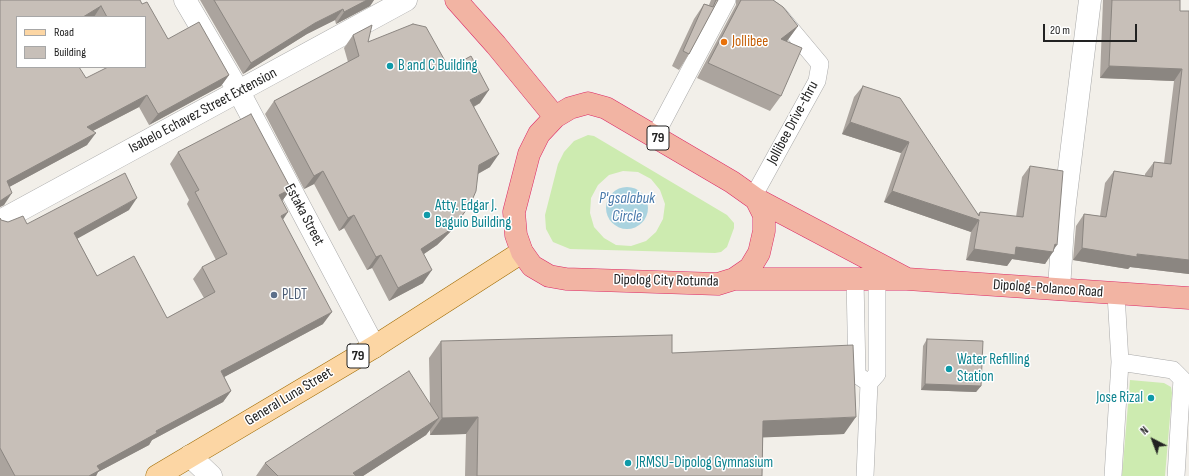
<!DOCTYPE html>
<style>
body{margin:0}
#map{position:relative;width:1189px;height:476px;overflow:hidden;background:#f2efe9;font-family:"Sofia Sans Condensed",sans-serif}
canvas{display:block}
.legend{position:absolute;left:16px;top:16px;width:130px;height:52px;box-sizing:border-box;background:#fff;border:1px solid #a7a7a7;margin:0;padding:5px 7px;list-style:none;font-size:12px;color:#222}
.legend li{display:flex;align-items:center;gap:8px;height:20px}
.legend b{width:20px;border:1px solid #a7a7a7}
.north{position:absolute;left:1133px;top:420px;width:40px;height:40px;-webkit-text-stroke:3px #fff;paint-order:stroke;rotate:318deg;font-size:11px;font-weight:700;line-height:16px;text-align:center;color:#222}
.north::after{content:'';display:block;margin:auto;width:14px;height:18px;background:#222;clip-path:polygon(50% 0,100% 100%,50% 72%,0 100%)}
.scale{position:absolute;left:1043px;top:24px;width:94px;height:18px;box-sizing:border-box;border:2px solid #222;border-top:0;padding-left:5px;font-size:12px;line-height:14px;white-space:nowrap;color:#222;-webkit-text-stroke:3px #fff;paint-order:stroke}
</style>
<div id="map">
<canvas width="1189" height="476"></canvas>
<ul class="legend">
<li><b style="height:5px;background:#fcd6a4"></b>Road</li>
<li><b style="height:11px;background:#c7bfb8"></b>Building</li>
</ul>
<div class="north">N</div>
<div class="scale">20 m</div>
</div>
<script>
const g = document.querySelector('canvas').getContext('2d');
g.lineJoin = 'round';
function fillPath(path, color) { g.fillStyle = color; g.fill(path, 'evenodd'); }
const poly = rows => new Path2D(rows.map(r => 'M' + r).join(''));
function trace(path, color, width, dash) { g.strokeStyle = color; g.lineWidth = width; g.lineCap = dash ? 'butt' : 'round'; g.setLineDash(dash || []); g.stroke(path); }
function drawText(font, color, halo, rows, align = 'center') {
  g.font = font + ' "Sofia Sans Condensed",sans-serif'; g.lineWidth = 3; g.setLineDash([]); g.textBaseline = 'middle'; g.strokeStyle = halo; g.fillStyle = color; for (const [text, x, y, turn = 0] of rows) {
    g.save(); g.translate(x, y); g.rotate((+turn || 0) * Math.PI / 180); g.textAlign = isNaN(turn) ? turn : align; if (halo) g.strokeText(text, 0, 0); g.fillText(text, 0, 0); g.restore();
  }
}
fillPath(poly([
 [588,135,594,136,727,215,734,223,734,228,727,247,721,252,715,253,570,249,553,242,546,229,545,215,558,164,564,152,574,141],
 [623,171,638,172,651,179,660,190,665,204,663,219,656,232,646,241,631,246,616,245,604,238,594,227,590,213,591,198,598,185,609,175],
 [1130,380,1164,383,1171,387,1172,393,1165,476,1122,476]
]), '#cdebb0');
fillPath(poly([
 '606 208a21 21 0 1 1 42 0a21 21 0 1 1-42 0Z'
]), '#aad3df');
const service = poly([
 [655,136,727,0],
 [753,197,817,81,820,64,779,15,758,0],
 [855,279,857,375,869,383],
 [1120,362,1173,370,1182,379,1176,476],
 [865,476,869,383,877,374,877,279],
 [1113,476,1120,362,1116,294]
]);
const minor = poly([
 [185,0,239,92,374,347],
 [0,221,406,0],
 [1059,289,1064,211,1090,0],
 [190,456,211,476]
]);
const primary = poly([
 [157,476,374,347,522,252]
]);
const trunk = poly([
 [456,0,496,45,555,117],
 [756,199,764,215,764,231,759,253,750,268,734,279,718,284,566,279,549,276,532,266,522,252,516,235,514,212,529,154,539,134,555,117,570,108,588,103,606,108,732,182,756,199,907,279],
 [734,279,907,279,1189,298]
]);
trace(service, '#a9a9a9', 18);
trace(minor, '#a9a9a9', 23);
trace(primary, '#a06b00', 23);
trace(trunk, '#dc2a67', 23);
trace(service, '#fff', 17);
trace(minor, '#fff', 22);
trace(primary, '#fcd6a4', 22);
trace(trunk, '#f2b4a3', 22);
fillPath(poly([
 [0,0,142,4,168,39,229,75,221,86,149,125,139,107,93,131,87,145,9,187,4,205,0,207],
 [17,17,145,17,145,67,86,78],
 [200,0,374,0,370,6,336,24,335,20,307,34,243,74],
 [711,0,718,0,689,54,679,70,672,66,694,19,704,4,709,5],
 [736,0,773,0,798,26,787,41,781,96,770,111,697,78,736,5],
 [1103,0,1180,0,1180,11,1189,11,1189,274,1130,267,1128,269,1073,260,1076,226,1084,214,1100,216,1105,183,1114,171,1145,176,1145,174,1154,162,1164,163,1174,81,1100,78],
 [353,35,368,42,449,68,480,103,474,107,490,167,478,174,461,218,452,230,437,245,424,254,423,283,389,301,372,268,367,270,344,228,339,231,314,184,304,189,265,114,274,101,348,62,344,48],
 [863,86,978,214,980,212,1016,217,1022,177,1030,166,1054,249,1045,264,1012,259,1007,266,966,260,971,232,884,202,901,153,842,134,854,97],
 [178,152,291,189,282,201,283,220,323,324,224,377,231,391,223,402,152,440,149,445,98,472,96,476,0,476,0,218,1,220,8,222,27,224,129,210,77,238,97,276,167,318,204,298,193,279,202,267,216,260,187,204,189,200,170,164],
 [927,339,981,386,976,392,921,390,923,346],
 [441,341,672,353,844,434,763,437,762,476,465,476,466,434,430,435,430,430,426,435,363,476,256,476,265,463,430,404,429,358]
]), '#aba49e');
fillPath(poly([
 [367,0,374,0,370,6,336,24,344,12],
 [101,6,94,17,83,17],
 [343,9,335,20,307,34,243,74,251,63,315,23],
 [798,26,787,41,770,54,781,39],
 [1109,66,1182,69,1174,81,1100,78],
 [229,75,221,86,149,125,158,114],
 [489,90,480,103,461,113,470,100],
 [147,95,139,107,79,138,87,127],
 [850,122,909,142,901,153,842,134],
 [96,133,87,145,0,192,7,181],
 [499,154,490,167,470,178,479,165],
 [323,171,314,184,304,189,314,176],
 [291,189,282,201,270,207,279,195],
 [892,191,979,220,971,232,884,202],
 [12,193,4,205,0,207,0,201],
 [137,198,129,210,66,245,74,233],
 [470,205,452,230,437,245,412,262,421,249],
 [288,212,280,224,281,216],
 [354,215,344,228,339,231,348,218],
 [1055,244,1057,245,1052,252,1053,252,1045,264,1012,259,1007,266,966,260,974,249],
 [1082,248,1189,260,1189,274,1130,267,1128,269,1073,260],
 [381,255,372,268,367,270,376,257],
 [432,270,423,283,389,301,398,288],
 [332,312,323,324,213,383,221,371],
 [925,384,981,386,976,392,921,390],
 [231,391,223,402,152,440,149,445,98,472,96,476,89,476,97,466,156,431],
 [478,417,466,434,430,435,442,418],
 [856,417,844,434,751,438,763,421],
 [439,418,426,435,363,476,351,476,353,473]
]), '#8b8681');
const building = poly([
 [0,0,140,0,142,4,147,2,168,39,199,22,229,75,158,114,147,95,87,127,96,133,7,181,12,193,0,201,0,0],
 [101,6,107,17,145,17,145,67,108,67,86,78,79,67,17,67,17,17,83,17,101,6],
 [214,0,367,0,344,12,343,9,315,23,251,63,214,0],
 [716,0,718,0,689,54,683,51,704,4,713,7,716,0],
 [741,0,773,0,783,7,798,26,781,39,802,48,781,96,708,63,741,0],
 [1112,0,1180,0,1180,11,1189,11,1189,260,1137,254,1137,257,1082,248,1084,214,1106,217,1114,171,1152,177,1154,162,1171,164,1182,69,1109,66,1112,0],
 [413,24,426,27,449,68,471,56,489,90,470,100,499,154,479,165,476,191,470,205,461,217,447,232,421,249,432,270,398,288,381,255,376,257,354,215,348,218,323,171,314,176,274,101,359,56,353,35,372,25,368,42,413,24],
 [863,86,900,98,979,216,980,212,1023,217,1030,166,1063,171,1057,245,1055,244,1053,252,1016,247,1015,255,974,249,979,220,892,191,909,142,850,122,863,86],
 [251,114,291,189,279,195,288,212,281,216,332,312,221,371,231,391,156,431,157,433,97,466,100,470,89,476,15,476,0,448,0,218,1,220,8,222,23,216,27,224,125,173,137,198,74,233,97,276,134,256,167,318,215,292,202,267,227,254,195,192,199,190,178,152,251,114],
 [672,335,672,353,853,345,856,417,763,421,762,476,477,476,478,417,442,418,441,341,672,335],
 [927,339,983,341,981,386,925,384,927,339],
 [409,371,439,418,353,473,356,476,278,476,265,463,409,371]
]);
fillPath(building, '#c7bfb8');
trace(building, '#8b8681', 1);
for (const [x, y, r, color] of [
 [724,42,4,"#e8710a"],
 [390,66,4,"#0f9aa8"],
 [427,215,4,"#0f9aa8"],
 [274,295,4,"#5c6f8a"],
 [949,369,4,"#0f9aa8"],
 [1151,398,4,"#0f9aa8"],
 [628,463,4,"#0f9aa8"]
]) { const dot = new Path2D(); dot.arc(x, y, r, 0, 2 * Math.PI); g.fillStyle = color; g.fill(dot); trace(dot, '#fff', 1.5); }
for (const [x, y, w] of [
 [658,138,22],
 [358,356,22]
]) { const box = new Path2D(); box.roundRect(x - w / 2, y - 12, w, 24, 3); g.fillStyle = '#fff'; g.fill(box); trace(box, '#222', 1); }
drawText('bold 14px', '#222', null, [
 ["79",658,138],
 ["79",358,356]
]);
drawText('15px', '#c56008', '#fff', [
 ["Jollibee",732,42]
], 'left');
drawText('15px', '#0d838f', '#fff', [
 ["B and C Building",398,66],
 ["Atty. Edgar J.",435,206],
 ["Baguio Building",435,223],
 ["Water Refilling",957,360],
 ["Station",957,377],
 ["Jose Rizal",1143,398,"right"],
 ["JRMSU-Dipolog Gymnasium",636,463]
], 'left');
drawText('15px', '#222', '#fff', [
 ["Isabelo Echavez Street Extension",203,111,-28],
 ["Jollibee Drive-thru",793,123,-62],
 ["Estaka Street",304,215,62],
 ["Dipolog City Rotunda",666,281,1],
 ["Dipolog-Polanco Road",1048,289,4],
 ["General Luna Street",289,397,-31]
]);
drawText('15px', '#4e5e75', '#fff', [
 ["PLDT",282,295]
], 'left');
drawText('italic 16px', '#4a7aab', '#fff', [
 ["P'gsalabuk",627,199],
 ["Circle",627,217]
]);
</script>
